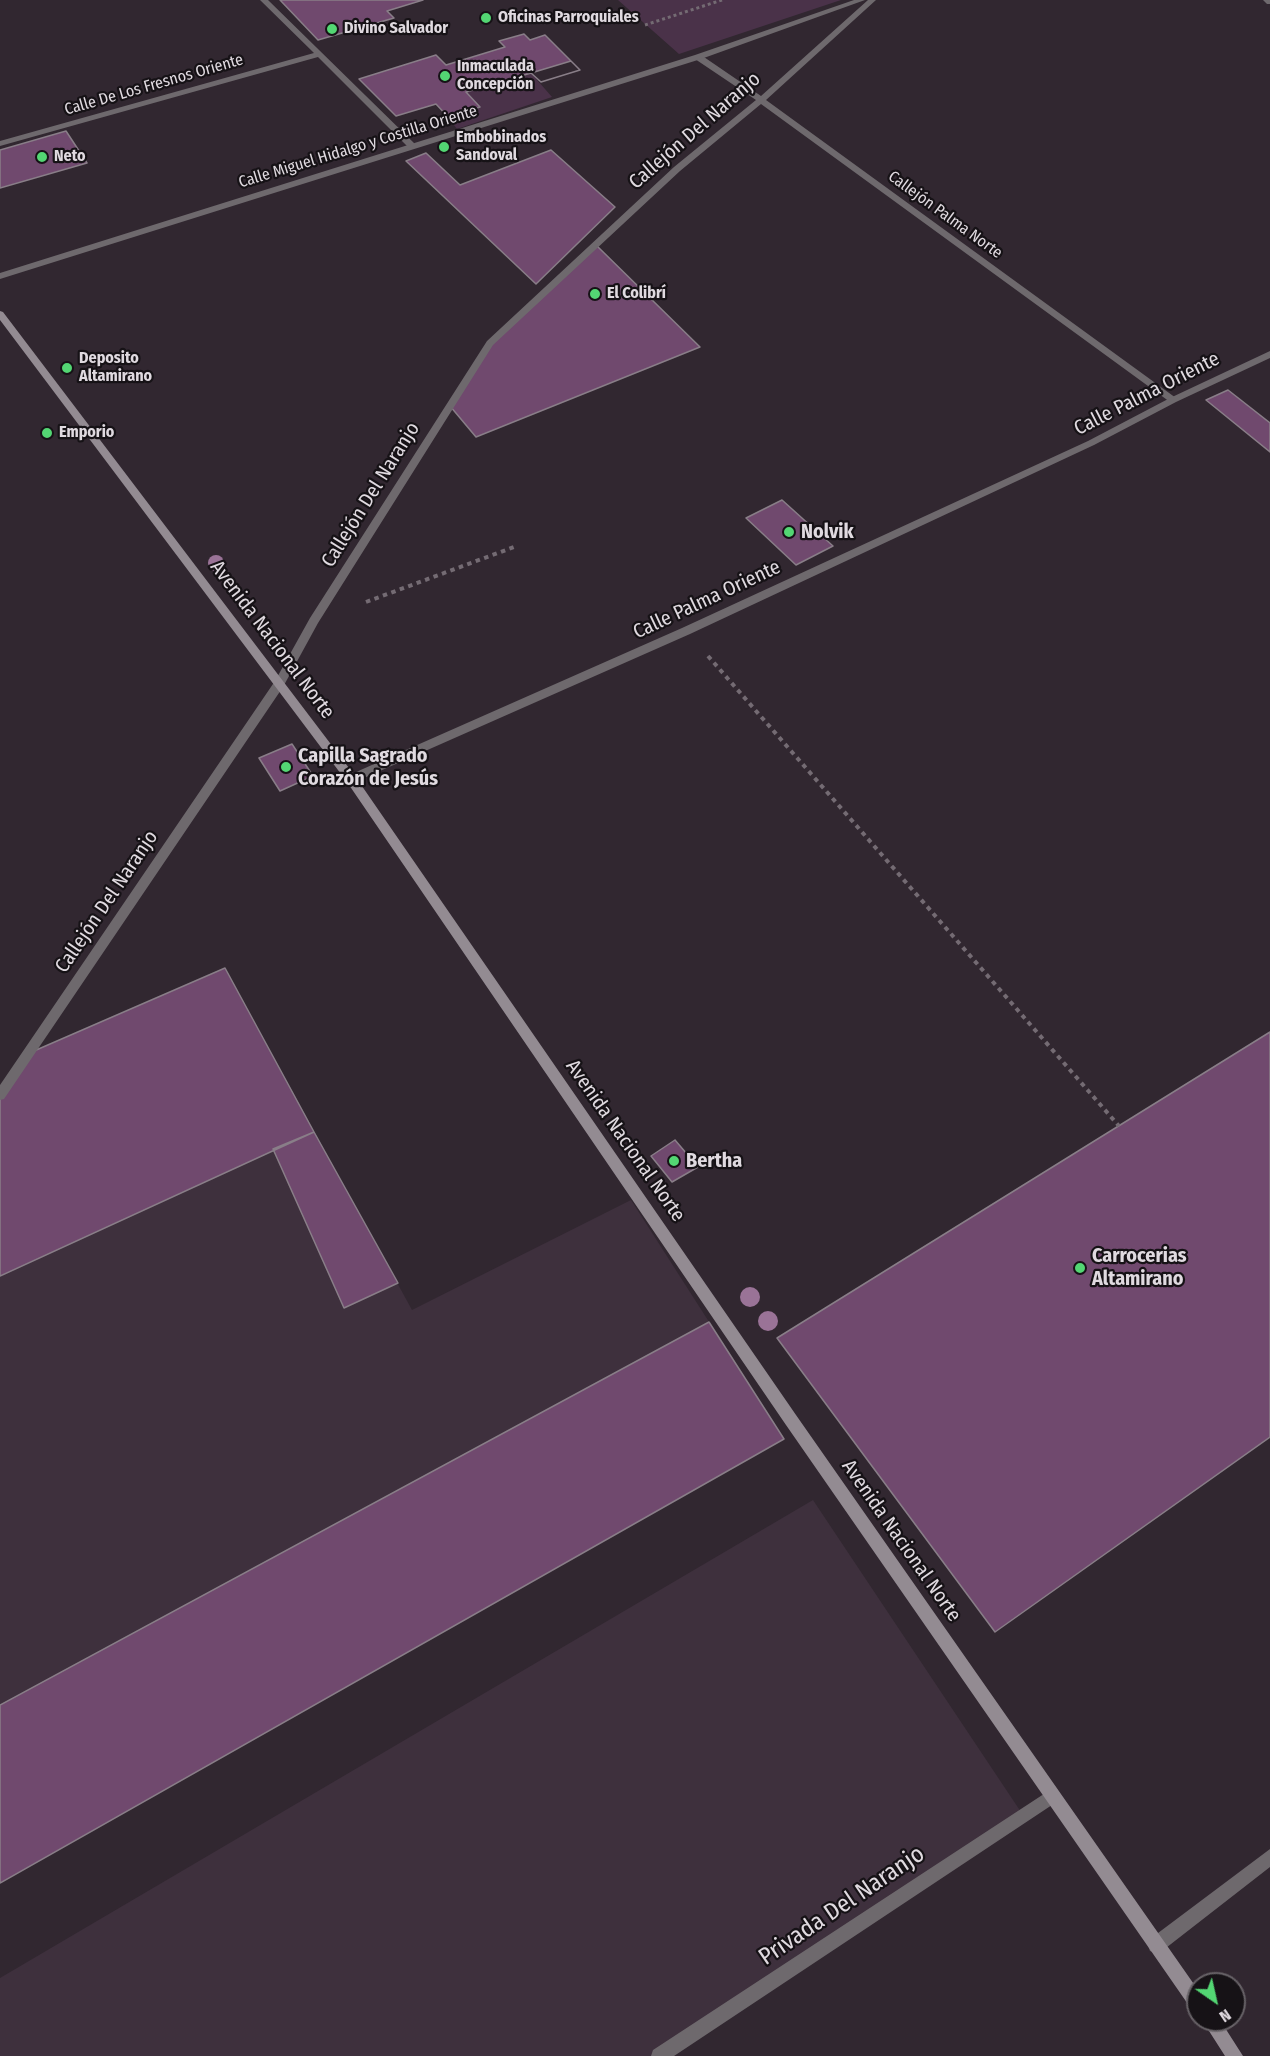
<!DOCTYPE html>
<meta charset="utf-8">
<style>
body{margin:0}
#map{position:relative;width:1270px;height:2056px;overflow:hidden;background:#312730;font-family:"Fira Sans Condensed",sans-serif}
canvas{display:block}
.north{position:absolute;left:1186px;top:1972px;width:60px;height:60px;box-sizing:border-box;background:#161216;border:2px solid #676267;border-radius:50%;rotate:146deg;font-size:16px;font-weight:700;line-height:24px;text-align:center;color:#e0dae0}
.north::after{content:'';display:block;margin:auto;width:21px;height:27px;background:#53d673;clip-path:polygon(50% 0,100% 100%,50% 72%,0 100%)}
</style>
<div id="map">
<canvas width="1270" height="2056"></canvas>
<div class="north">N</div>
</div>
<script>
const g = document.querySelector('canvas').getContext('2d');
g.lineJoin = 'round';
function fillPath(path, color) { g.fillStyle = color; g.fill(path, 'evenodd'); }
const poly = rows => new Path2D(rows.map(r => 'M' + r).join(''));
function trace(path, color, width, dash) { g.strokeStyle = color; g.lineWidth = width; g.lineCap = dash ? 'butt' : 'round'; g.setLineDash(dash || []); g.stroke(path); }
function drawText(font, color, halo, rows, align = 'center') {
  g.font = font + ' "Fira Sans Condensed",sans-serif'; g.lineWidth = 4.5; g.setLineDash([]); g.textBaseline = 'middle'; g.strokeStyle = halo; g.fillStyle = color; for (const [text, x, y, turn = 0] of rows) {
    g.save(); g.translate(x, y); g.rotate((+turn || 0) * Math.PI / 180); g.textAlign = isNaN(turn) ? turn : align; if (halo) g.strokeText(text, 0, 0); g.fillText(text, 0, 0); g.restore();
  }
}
fillPath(poly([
 [225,968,412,1310,631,1200,784,1439,0,1883,0,1095,27,1054],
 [813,1500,1023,1815,659,2056,0,2056,0,1978]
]), '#3e303d');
fillPath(poly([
 [618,0,841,0,679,54],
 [531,73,552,97,457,129,448,117,480,107,466,92]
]), '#4a3249');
const building = poly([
 [280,0,423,0,387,11,394,18,318,40,280,0],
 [524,34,530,40,545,35,580,70,541,82,531,73,466,92,480,107,448,117,436,104,396,116,359,79,436,55,446,65,505,47,499,41,524,34],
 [571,61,580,70,541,82,531,73,571,61],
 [66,131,87,163,0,188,0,150,66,131],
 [551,150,615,207,536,284,406,161,426,153,460,185,551,150],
 [597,246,700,347,476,437,450,406,490,343,597,246],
 [1228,390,1270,423,1270,452,1206,400,1228,390],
 [782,500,833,546,796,565,746,518,782,500],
 [292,744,313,776,280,791,259,758,292,744],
 [225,968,314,1132,0,1276,0,1095,27,1054,225,968],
 [1270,1032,1270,1437,995,1632,777,1338,1270,1032],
 [314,1132,398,1283,344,1308,273,1149,314,1132],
 [675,1140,698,1167,672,1182,651,1156,675,1140],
 [709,1322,784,1439,0,1883,0,1705,709,1322]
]);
fillPath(building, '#70496e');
trace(building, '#897e88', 1.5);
trace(poly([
 [645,25,722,0]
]), '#746b73', 3, [3, 3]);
trace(poly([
 [366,602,514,547],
 [708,656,1119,1126]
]), '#746b73', 4, [4.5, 4.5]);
fillPath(poly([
 [260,0,268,0,414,143,414,147,408,147,318,57,0,146,0,141,314,53,260,0],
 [868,0,876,0,766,100,1176,398,1176,402,1170,402,761,104,680,171,493,345,318,623,283,687,4,1099,0,1100,0,1085,275,681,310,618,487,341,674,167,756,100,695,59,695,55,701,55,761,96,868,0]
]), '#6e696d');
fillPath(poly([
 [1053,1788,1058,1791,1061,1796,1058,1801,674,2056,651,2056,653,2050,1053,1788],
 [1270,1849,1270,1867,1162,1951,1156,1953,1150,1951,1148,1945,1150,1939,1270,1849]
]), '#6e696d');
fillPath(poly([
 [854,0,865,0,701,59,0,279,0,273,695,55,854,0],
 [1263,0,1270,0,1270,4,1267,4,1263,0],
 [1270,351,1270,358,1176,402,1094,445,690,634,355,782,347,782,346,779,347,776,682,628,1088,441,1170,398,1270,351]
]), '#6e696d');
fillPath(poly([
 [0,311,3,312,355,776,796,1415,1198,1990,1198,2012,1192,2010,786,1425,347,782,0,320,0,311],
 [1202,2020,1220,2020,1243,2056,1225,2056,1202,2020]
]), '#938b92');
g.fillStyle = '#9a7397';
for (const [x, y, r] of [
 [216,563,8],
 [750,1297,10],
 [768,1321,10]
]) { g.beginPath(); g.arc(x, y, r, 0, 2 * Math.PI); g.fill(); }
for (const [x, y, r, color] of [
 [486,18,6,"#53d673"],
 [332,29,6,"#53d673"],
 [445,76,6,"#53d673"],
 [444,147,6,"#53d673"],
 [42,157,6,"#53d673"],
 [595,294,6,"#53d673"],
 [67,368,6,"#53d673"],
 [47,433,6,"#53d673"],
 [789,532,6,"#53d673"],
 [286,767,6,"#53d673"],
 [674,1161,6,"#53d673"],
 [1080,1268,6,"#53d673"]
]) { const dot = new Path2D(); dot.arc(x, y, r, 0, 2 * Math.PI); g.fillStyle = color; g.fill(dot); trace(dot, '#161216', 2); }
drawText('bold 16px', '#e0dae0', '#161216', [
 ["Oficinas Parroquiales",498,18],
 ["Divino Salvador",344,29],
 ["Inmaculada",457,67],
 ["Concepción",457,85],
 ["Embobinados",456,138],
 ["Sandoval",456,156],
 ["Neto",54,157],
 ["El Colibrí",607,294],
 ["Deposito",79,359],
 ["Altamirano",79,377],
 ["Emporio",59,433]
], 'left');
drawText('16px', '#e0dae0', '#161216', [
 ["Calle De Los Fresnos Oriente",154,85,-16],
 ["Calle Miguel Hidalgo y Costilla Oriente",358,147,-17],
 ["Callejón Palma Norte",945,215,36]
]);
drawText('20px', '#e0dae0', '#161216', [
 ["Callejón Del Naranjo",695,131,-41],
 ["Calle Palma Oriente",1147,394,-27],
 ["Callejón Del Naranjo",371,495,-58],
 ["Calle Palma Oriente",707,600,-25],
 ["Avenida Nacional Norte",272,640,53],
 ["Callejón Del Naranjo",107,902,-56],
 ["Avenida Nacional Norte",625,1141,55],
 ["Avenida Nacional Norte",901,1541,55]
]);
drawText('bold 20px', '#e0dae0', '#161216', [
 ["Nolvik",801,532],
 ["Capilla Sagrado",298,756],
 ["Corazón de Jesús",298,779],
 ["Bertha",686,1161],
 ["Carrocerias",1092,1256],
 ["Altamirano",1092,1279]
], 'left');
drawText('24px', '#e0dae0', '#161216', [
 ["Privada Del Naranjo",842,1906,-34]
]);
</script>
